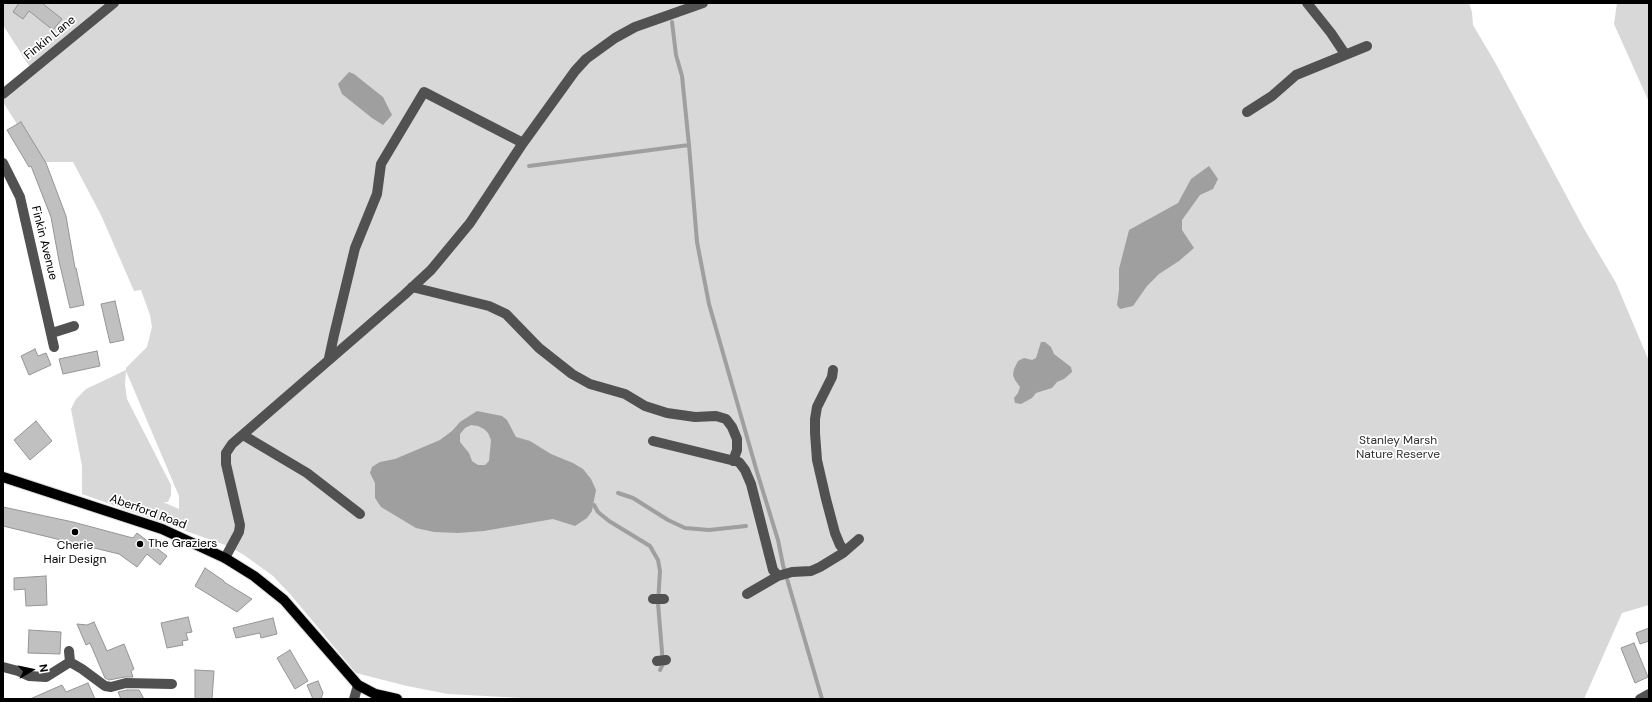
<!DOCTYPE html>
<style>
body{margin:0}
#map{position:relative;width:1652px;height:702px;overflow:hidden;background:#fff;font-family:"DM Sans",sans-serif}
canvas{display:block}
.frame{position:absolute;inset:0;border:4px solid #000;pointer-events:none}
.north{position:absolute;left:12px;top:650px;width:40px;height:40px;-webkit-text-stroke:3px #fff;paint-order:stroke;rotate:81deg;font-size:11px;font-weight:700;line-height:16px;text-align:center;color:#000}
.north::after{content:'';display:block;margin:auto;width:14px;height:18px;background:#000;clip-path:polygon(50% 0,100% 100%,50% 72%,0 100%)}
</style>
<div id="map">
<canvas width="1652" height="702"></canvas>
<div class="frame"></div>
<div class="north">N</div>
</div>
<script>
const g = document.querySelector('canvas').getContext('2d');
g.lineJoin = 'round';
function fillPath(path, color) { g.fillStyle = color; g.fill(path, 'evenodd'); }
const poly = rows => new Path2D(rows.map(r => 'M' + r).join(''));
function trace(path, color, width, dash) { g.strokeStyle = color; g.lineWidth = width; g.lineCap = dash ? 'butt' : 'round'; g.setLineDash(dash || []); g.stroke(path); }
function drawText(font, color, halo, rows, align = 'center') {
  g.font = font + ' "DM Sans",sans-serif'; g.lineWidth = 3.5; g.setLineDash([]); g.textBaseline = 'middle'; g.strokeStyle = halo; g.fillStyle = color; for (const [text, x, y, turn = 0] of rows) {
    g.save(); g.translate(x, y); g.rotate((+turn || 0) * Math.PI / 180); g.textAlign = isNaN(turn) ? turn : align; if (halo) g.strokeText(text, 0, 0); g.fillText(text, 0, 0); g.restore();
  }
}
fillPath(poly([
 [3,3,1469,3,1472,12,1473,25,1496,64,1583,227,1616,283,1649,361,1649,605,1622,613,1584,699,540,699,448,694,407,686,356,673,290,594,273,576,244,555,228,546,82,494,82,466,71,409,76,399,86,389,126,370,126,368,147,347,152,327,150,315,141,290,134,291,101,215,73,162,41,162,3,102,3,92,31,69,3,25],
 [126,371,179,496,179,509,163,502,168,502,171,495,171,485,127,399,125,384],
 [1617,3,1649,3,1649,102,1614,24]
]), '#d8d8d8');
fillPath(poly([
 [349,72,354,74,383,97,392,115,383,125,372,118,342,94,338,84],
 [1209,166,1218,179,1213,189,1200,195,1182,220,1182,230,1194,248,1179,261,1159,274,1147,286,1133,306,1120,309,1117,305,1119,290,1119,269,1129,230,1178,203,1191,179],
 [1041,342,1045,342,1051,347,1054,354,1071,367,1072,372,1064,379,1057,382,1052,388,1036,393,1032,398,1021,404,1015,403,1014,398,1018,393,1020,387,1015,380,1013,375,1014,369,1018,361,1024,358,1032,360,1036,358],
 [477,411,502,416,507,420,516,437,530,441,551,454,573,463,583,469,591,479,596,490,592,511,587,518,575,526,553,519,484,531,458,533,434,532,416,528,381,507,375,498,375,483,370,473,372,467,380,462,395,459,440,440,452,431,460,422],
 [471,425,478,426,484,429,488,433,491,440,489,461,485,465,478,465,472,461,469,453,460,442,460,434,465,428]
]), '#9f9f9f');
trace(poly([
 [672,22,676,55,682,76,689,145,697,242,709,304,757,472,778,540,783,565,822,699],
 [529,166,689,145],
 [618,493,633,498,668,520,685,528,709,530,746,526],
 [594,505,598,512,609,521,650,546,658,560,660,571,658,603,663,664,660,670]
]), '#9f9f9f', 4);
const building = poly([
 [19,3,42,3,62,19,53,30,29,11,23,19,13,12,19,3],
 [21,122,46,163,66,216,75,268,76,268,84,305,70,308,59,261,51,217,31,166,29,167,7,130,21,122],
 [115,301,124,340,110,343,101,304,115,301],
 [35,349,38,356,46,353,51,365,29,375,21,356,35,349],
 [97,351,100,366,63,374,59,359,97,351],
 [36,421,52,441,30,460,14,440,36,421],
 [3,507,73,522,133,538,137,533,167,556,160,565,147,554,137,567,119,554,3,526,3,507],
 [205,568,224,581,224,582,252,599,237,612,195,586,205,568],
 [46,576,47,605,26,606,25,589,14,590,14,578,46,576],
 [188,617,192,632,186,633,188,640,182,641,183,645,167,648,161,623,188,617],
 [273,618,277,634,261,638,260,633,236,638,233,628,273,618],
 [94,622,107,651,124,644,134,669,131,671,133,677,125,677,109,680,105,678,90,643,86,645,77,624,87,625,94,622],
 [1649,628,1649,641,1640,644,1636,633,1649,628],
 [29,630,61,632,60,654,28,653,29,630],
 [1634,643,1648,677,1635,683,1621,648,1634,643],
 [290,650,308,681,295,689,277,658,290,650],
 [195,670,214,671,212,699,195,699,195,670],
 [318,681,323,693,321,699,313,699,307,685,318,681],
 [88,683,95,699,30,699,62,685,66,692,88,683],
 [127,690,139,690,144,699,121,699,118,692,127,690]
]);
fillPath(building, '#c0c0c0');
trace(building, '#959595', 1);
const major = poly([
 [3,477,162,529,225,558,254,576,284,600,358,685,375,694,397,699]
]);
trace(major, '#dbdbdb', 12);
trace(poly([
 [1307,3,1331,33,1345,54],
 [3,94,114,3],
 [1247,112,1272,96,1296,75,1367,46],
 [3,163,20,197,54,347],
 [412,287,489,306,506,314,539,348,572,374,590,384,625,394,645,406,667,413,695,417,716,416,726,419,732,427,737,439,737,450,733,461],
 [52,333,74,326],
 [329,358,334,335,355,248,377,194,381,164,424,92,523,143],
 [833,370,832,377,817,407,815,419,815,433,817,460,826,499,835,533,840,545,845,551],
 [243,435,307,473,360,514],
 [653,441,739,462,745,470,751,484,773,570,778,576],
 [225,558,239,532,240,525,226,464,226,453,232,444,404,295,431,270,470,223,523,143,575,71,586,59,615,38,635,27,703,3],
 [747,594,778,576,792,572,811,571,820,567,843,553,859,539],
 [653,599,664,599],
 [657,661,666,660],
 [70,662,82,669,105,686,111,687,126,683,172,684],
 [3,667,18,671,29,676,46,677,70,662,69,651],
 [354,699,358,685],
 [1640,699,1649,694]
]), '#515151', 10);
trace(major, '#000', 10);
for (const [x, y, r, color] of [
 [75,532,4,"#000"],
 [140,544,4,"#000"]
]) { const dot = new Path2D(); dot.arc(x, y, r, 0, 2 * Math.PI); g.fillStyle = color; g.fill(dot); trace(dot, '#fff', 1.5); }
drawText('12px', '#000', '#fff', [
 ["Finkin Lane",50,38,-39],
 ["Finkin Avenue",44,243,76],
 ["Aberford Road",148,512,20]
]);
drawText('12px', '#2f2f2f', '#fff', [
 ["Stanley Marsh",1398,441],
 ["Nature Reserve",1398,455]
]);
drawText('12px', '#000', '#fff', [
 ["The Graziers",148,544],
 ["Cherie",75,546,"center"],
 ["Hair Design",75,560,"center"]
], 'left');
</script>
